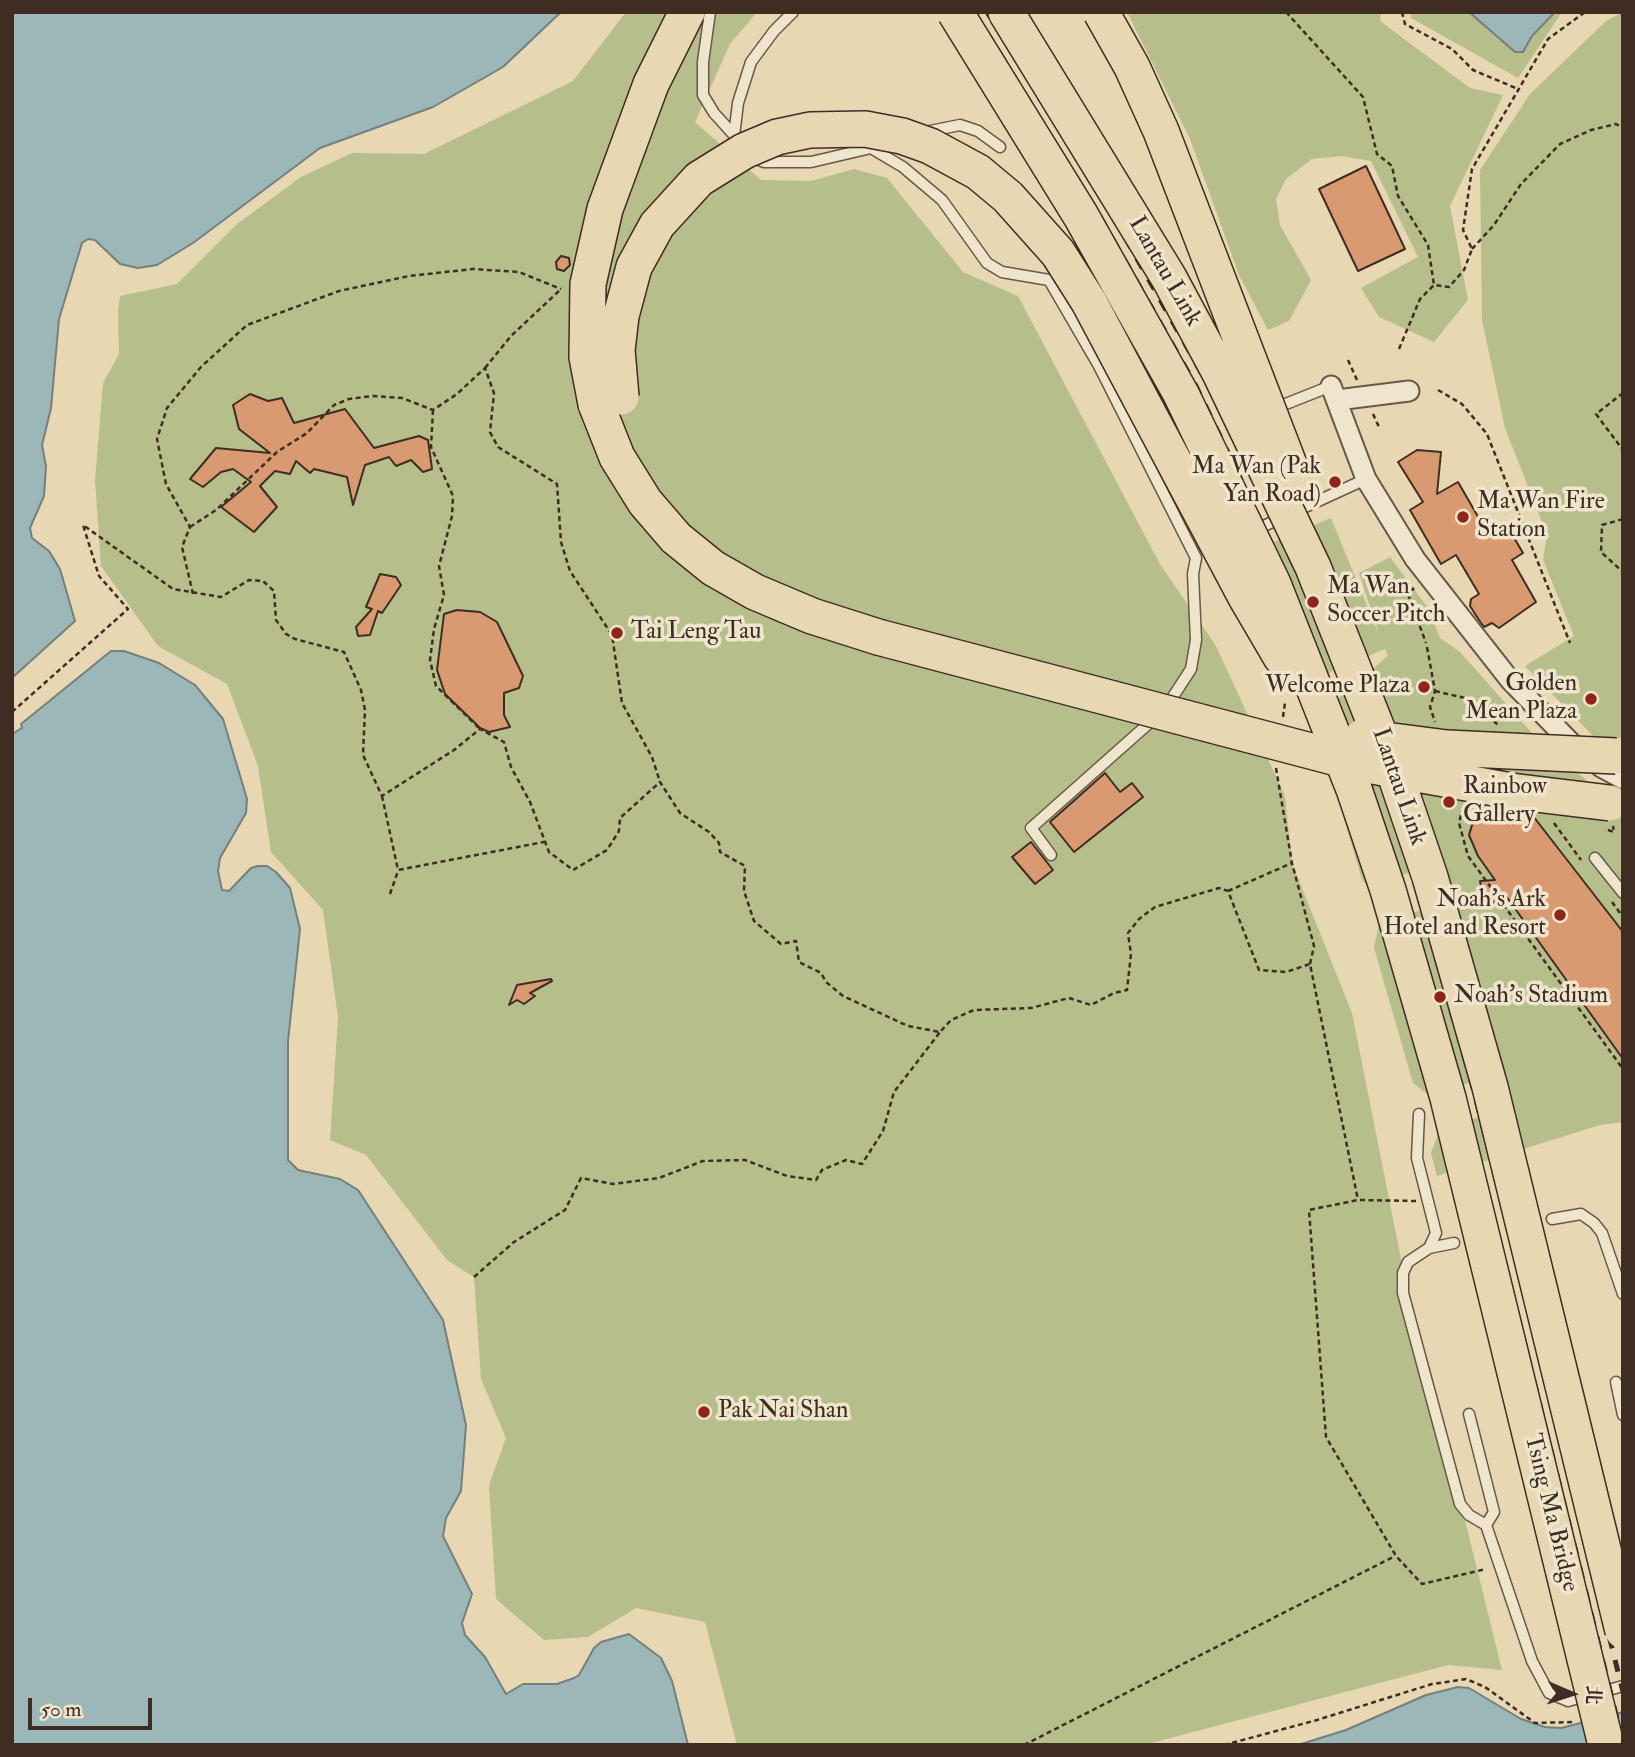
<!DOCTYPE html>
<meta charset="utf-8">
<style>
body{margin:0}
#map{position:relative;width:1635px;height:1757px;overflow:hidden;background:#e7d7b2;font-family:"IM FELL Double Pica","Noto Serif TC",serif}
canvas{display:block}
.frame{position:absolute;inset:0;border:14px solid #3f2c23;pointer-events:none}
.north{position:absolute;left:1537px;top:1659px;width:70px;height:70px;-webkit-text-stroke:5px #efe5cd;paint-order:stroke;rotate:93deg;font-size:19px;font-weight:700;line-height:28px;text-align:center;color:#3f2c23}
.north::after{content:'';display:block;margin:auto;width:24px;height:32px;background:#3f2c23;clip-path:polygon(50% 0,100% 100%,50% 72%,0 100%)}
.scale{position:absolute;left:28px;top:1698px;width:124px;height:32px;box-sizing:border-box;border:4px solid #3f2c23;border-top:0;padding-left:9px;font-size:21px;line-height:24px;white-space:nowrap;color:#3f2c23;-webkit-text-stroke:5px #efe5cd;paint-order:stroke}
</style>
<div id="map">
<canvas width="1635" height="1757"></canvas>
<div class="frame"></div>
<div class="north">北</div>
<div class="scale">50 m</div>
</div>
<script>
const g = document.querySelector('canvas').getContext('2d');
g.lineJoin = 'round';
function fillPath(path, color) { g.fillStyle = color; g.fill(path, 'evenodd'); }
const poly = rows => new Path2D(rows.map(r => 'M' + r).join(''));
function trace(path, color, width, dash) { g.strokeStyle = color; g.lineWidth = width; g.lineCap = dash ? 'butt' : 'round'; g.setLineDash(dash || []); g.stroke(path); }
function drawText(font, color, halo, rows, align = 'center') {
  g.font = font + ' "IM FELL Double Pica",serif'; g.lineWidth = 7; g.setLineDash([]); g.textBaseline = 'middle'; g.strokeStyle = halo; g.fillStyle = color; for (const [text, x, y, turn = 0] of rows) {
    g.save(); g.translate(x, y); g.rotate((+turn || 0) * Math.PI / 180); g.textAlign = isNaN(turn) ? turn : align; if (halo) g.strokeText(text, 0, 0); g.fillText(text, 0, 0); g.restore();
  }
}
fillPath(poly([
 [626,12,757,12,730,44,695,122,761,180,811,181,854,169,887,178,963,272,1018,296,1160,564,1216,646,1285,796,1292,863,1352,1013,1404,1274,1502,1670,1448,1665,1144,1745,737,1745,705,1622,636,1608,588,1637,544,1640,496,1599,489,1485,506,1438,481,1379,474,1277,447,1260,366,1155,330,1140,338,1017,323,910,271,852,258,766,227,684,158,646,101,566,95,480,103,383,119,354,118,312,120,296,177,284,237,224,301,177,352,153,424,154,573,81],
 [1127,12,1381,12,1380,21,1470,88,1503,95,1450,206,1468,300,1434,342,1379,317,1361,288,1418,257,1371,161,1341,156,1312,159,1286,179,1276,199,1280,225,1311,280,1289,321,1268,330,1239,275,1190,139],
 [1411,12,1562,12,1518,78,1411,18],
 [1623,12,1623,738,1594,737,1525,666,1574,636,1543,560,1547,535,1505,428,1482,320,1480,170,1530,94,1606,21],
 [1331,518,1380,637,1359,573,1390,557,1428,608,1440,638,1460,652,1531,732,1601,793,1623,804,1623,1122,1600,1125,1437,1176,1431,1153,1440,1129,1511,1107,1501,1073,1428,1095,1413,1083,1374,948,1379,924,1449,901,1441,864,1367,885,1362,880,1315,718,1388,656,1385,649,1295,687,1241,556]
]), '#b6be8c');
const water = poly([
 [12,12,561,12,503,67,433,107,320,148,193,243,157,265,138,268,120,264,95,240,88,239,82,243,59,319,51,408,42,445,46,466,44,496,30,528,32,538,49,551,60,569,75,621,12,678,12,12],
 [1469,12,1555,12,1532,36,1523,52,1515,52,1469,12],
 [111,651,124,651,159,663,195,685,223,719,247,799,246,813,220,858,218,871,222,890,229,891,251,868,258,866,267,866,276,872,290,888,300,929,288,1041,288,1160,298,1170,340,1179,358,1190,443,1320,466,1425,461,1491,446,1518,443,1536,472,1594,462,1623,465,1635,485,1657,506,1694,523,1684,557,1684,574,1678,579,1675,594,1648,601,1642,629,1634,661,1658,672,1681,688,1745,12,1745,12,734,22,728,21,724,111,651],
 [1458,1687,1469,1688,1521,1719,1545,1727,1561,1728,1623,1712,1623,1745,1298,1745,1346,1730,1426,1695,1458,1687]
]);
fillPath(water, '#9bb7b7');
trace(water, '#767f7c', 2);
const building = poly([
 [1366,166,1405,249,1358,271,1319,189,1366,166],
 [561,256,569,258,570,265,564,271,557,269,556,262,561,256],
 [250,394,268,401,282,398,294,423,345,409,374,448,419,436,428,440,432,469,423,472,411,460,396,466,389,457,365,465,353,505,347,477,314,469,310,473,296,461,290,474,275,471,260,486,277,507,254,532,221,507,251,482,233,469,221,472,203,487,190,479,216,448,270,453,239,429,233,405,250,394],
 [1417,450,1441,452,1437,494,1458,482,1488,534,1506,524,1523,553,1512,560,1536,602,1499,628,1492,623,1484,627,1479,620,1470,606,1471,599,1479,594,1456,555,1441,564,1410,510,1423,502,1398,462,1417,450],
 [380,574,396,577,401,585,382,613,378,611,370,635,358,636,356,627,372,609,366,607,380,574],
 [457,610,480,612,497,622,523,676,519,688,504,693,504,715,510,727,489,732,480,728,445,694,437,670,444,614,457,610],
 [1105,773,1120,792,1132,783,1143,797,1074,852,1050,822,1105,773],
 [1498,809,1533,816,1623,932,1623,1059,1506,896,1485,907,1480,881,1495,880,1478,856,1469,835,1472,825,1480,816,1498,809],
 [1031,842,1053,870,1035,884,1012,857,1031,842],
 [551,979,552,981,530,993,535,996,524,1004,517,1000,509,1005,517,985,551,979]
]);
fillPath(building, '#d99a71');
trace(building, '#3f2c23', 2);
const lane = poly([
 [710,12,703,62,703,95,714,113,742,144],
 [925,132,960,125,978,131,1000,147],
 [734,136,738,103,751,62,774,31,793,12],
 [755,158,764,162,811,162,871,148,903,167,942,200,987,263,1002,272,1049,280,1099,366,1196,558,1193,574,1196,640,1191,669,1167,706],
 [1273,409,1331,386],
 [1255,530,1366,479],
 [1051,855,1031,828,1156,717],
 [1595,858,1623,893],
 [1419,1114,1417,1158,1436,1233,1429,1248],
 [1552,1219,1581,1214,1594,1223,1602,1233,1623,1294],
 [1454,1243,1429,1248,1408,1262,1403,1273,1403,1293,1460,1504,1469,1515,1486,1525,1532,1661,1549,1693,1568,1701,1623,1686],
 [1616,1382,1623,1415],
 [1469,1414,1494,1512,1486,1525]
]);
const street = poly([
 [1331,386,1366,479,1415,559,1510,680,1575,747],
 [1337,400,1409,391],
 [1601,767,1623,779]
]);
const highway = poly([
 [596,404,617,457,645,502,676,538,713,568,755,592,812,616,878,637]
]);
trace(lane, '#695747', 13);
trace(street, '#695747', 23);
trace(highway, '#3f2c23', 38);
trace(poly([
 [1286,12,1363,97,1377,154,1392,166,1398,196,1428,245,1434,285],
 [1402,12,1405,24,1452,49,1473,70,1518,89],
 [1472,249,1494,225,1521,184,1560,144,1591,130,1616,124,1623,128],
 [1399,349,1420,299,1434,285,1449,287,1464,270,1472,249,1463,230,1472,169,1548,39,1585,12],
 [1348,360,1357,380],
 [485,368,511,336,560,290],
 [1438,390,1462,404,1487,434,1570,643],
 [1623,393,1596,414,1623,450],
 [433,410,431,447,453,496,452,516,439,566,444,595,434,629,430,660,436,686,480,729],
 [1373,414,1379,427],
 [1623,519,1602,525,1601,552,1623,572],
 [190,527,216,510,277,452,307,433,334,405,349,399,372,396,402,398,433,410,457,394,485,368,494,393,490,432,498,447,557,484,561,542,570,571,612,635,622,703,652,757,660,782],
 [1414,588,1408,594,1426,643],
 [193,594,182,547,190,527,166,484,157,439,167,408,201,367,247,325,339,291,409,276,473,269,519,272,561,289],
 [1427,647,1435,691,1430,707,1435,722],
 [1435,691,1469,699,1498,725],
 [12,712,128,609,99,576,83,525,173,589,221,597,249,580,263,581,274,591,276,620,286,634,295,639,344,652,361,690,365,710,363,755,382,796,454,750,480,729,504,742,511,767,530,802,549,852,573,870,607,850,619,831,620,818,660,782,680,813,709,832,719,843,720,852,745,866,744,891,754,921,781,944,796,941,799,962,821,973,826,982,843,996,908,1026,940,1032,951,1020,974,1010,1031,1008,1069,998,1091,1005,1114,993,1127,990,1131,954,1128,933,1139,919,1155,907,1219,888,1228,891,1259,970,1286,972,1310,964,1358,1200],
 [1283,717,1285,703],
 [1276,768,1292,863,1314,946,1310,964],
 [382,796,398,870,544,842],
 [1463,807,1459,823,1468,856,1623,1069],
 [1554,823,1581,860],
 [1608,830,1614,832,1613,826],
 [1228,891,1292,863],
 [390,894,398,871],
 [1612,902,1623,917],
 [1416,1201,1358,1200,1309,1210,1326,1437,1396,1556,1422,1584,1486,1569],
 [474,1277,514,1242,565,1210,581,1178,613,1184,659,1178,703,1161,745,1160,787,1176,816,1180,822,1170,846,1160,862,1164,883,1131,894,1092,940,1032],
 [1024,1745,1395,1556],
 [1224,1745,1317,1720,1432,1684,1466,1679,1485,1687,1535,1723,1573,1722]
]), '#3f2c23', 2.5, [5, 3.5]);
trace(lane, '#efe5cd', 10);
trace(street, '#efe5cd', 19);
trace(highway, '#e7d7b2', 35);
trace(poly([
 [974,12,1095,208,1196,386,1288,578,1369,783,1403,885,1463,1094,1623,1743],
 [987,12,1105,202,1206,381,1298,573,1380,779,1415,882,1474,1091,1623,1692]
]), '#3f2c23', 5, [12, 12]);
const highwayBridge = poly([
 [955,12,1081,216,1181,394,1273,584,1354,789,1388,890,1448,1098,1606,1745],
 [1006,12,1169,278,1220,373,1313,567,1395,774,1430,877,1490,1087,1623,1631],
 [1101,12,1132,67,1161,131,1295,480],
 [621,397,617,350,621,316,634,267,657,225,699,179,744,151,777,137,810,130,865,129,902,136,930,146,978,172,1008,197,1058,253,1089,302,1247,599,1281,657,1292,667],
 [596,404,587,357,588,284,605,209,651,84,687,12],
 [878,637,1356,763,1511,791,1610,803],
 [1362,737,1447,748,1616,756]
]);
trace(highwayBridge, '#3f2c23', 38, []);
trace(highwayBridge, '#e7d7b2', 35);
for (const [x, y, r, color] of [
 [1335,482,7,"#8f2418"],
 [1463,517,7,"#8f2418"],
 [1313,602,7,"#8f2418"],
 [617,633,7,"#8f2418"],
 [1424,687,7,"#8f2418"],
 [1591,699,7,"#8f2418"],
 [1449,802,7,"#8f2418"],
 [1560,915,7,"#8f2418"],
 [1440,997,7,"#8f2418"],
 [704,1412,7,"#8f2418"]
]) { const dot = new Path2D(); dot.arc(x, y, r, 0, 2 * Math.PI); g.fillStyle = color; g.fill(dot); trace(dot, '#efe5cd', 2.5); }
drawText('24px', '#3f2c23', '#efe5cd', [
 ["Lantau Link",1164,272,60],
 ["Lantau Link",1398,787,71],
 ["Tsing Ma Bridge",1550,1513,76]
]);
drawText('24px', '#3f2c23', '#efe5cd', [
 ["Ma Wan (Pak",1321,468,"right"],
 ["Yan Road)",1321,496,"right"],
 ["Ma Wan Fire",1477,503],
 ["Station",1477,531],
 ["Ma Wan",1327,588],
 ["Soccer Pitch",1327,616],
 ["Tai Leng Tau",631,633],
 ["Golden",1577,685,"right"],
 ["Mean Plaza",1577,713,"right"],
 ["Welcome Plaza",1410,687,"right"],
 ["Rainbow",1463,788],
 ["Gallery",1463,816],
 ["Noah's Ark",1546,901,"right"],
 ["Hotel and Resort",1546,929,"right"],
 ["Noah's Stadium",1454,997],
 ["Pak Nai Shan",718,1412]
], 'left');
</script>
